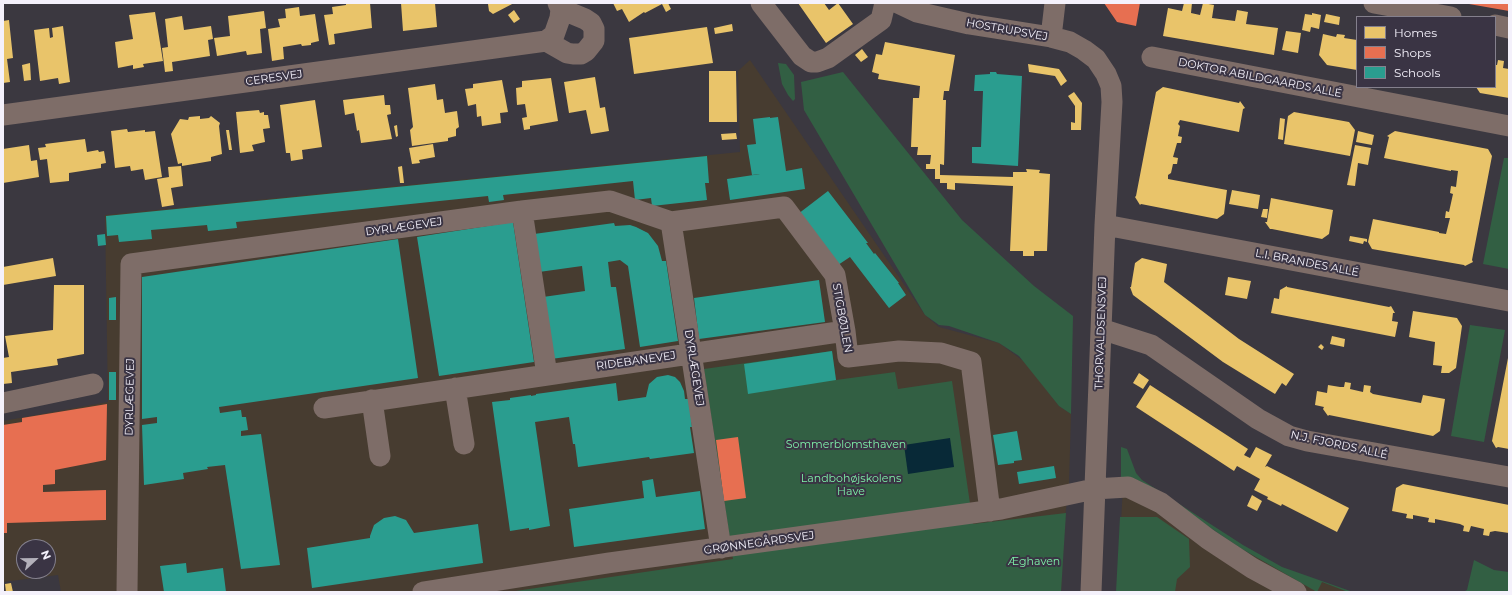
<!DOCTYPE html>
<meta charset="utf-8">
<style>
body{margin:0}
#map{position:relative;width:1512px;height:595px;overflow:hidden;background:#3b3840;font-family:Montserrat,sans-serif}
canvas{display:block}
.frame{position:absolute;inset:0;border:4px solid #f4f1fb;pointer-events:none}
.legend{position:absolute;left:1356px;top:16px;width:140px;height:72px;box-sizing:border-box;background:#3a3444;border:1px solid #84808d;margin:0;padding:5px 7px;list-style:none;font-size:12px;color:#f4f1fb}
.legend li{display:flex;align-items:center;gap:8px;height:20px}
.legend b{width:20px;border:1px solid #84808d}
.north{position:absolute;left:16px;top:539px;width:40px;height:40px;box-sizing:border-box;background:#3a3444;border:1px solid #84808d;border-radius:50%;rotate:68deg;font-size:11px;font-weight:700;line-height:16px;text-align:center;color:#f4f1fb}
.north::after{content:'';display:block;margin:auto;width:14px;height:18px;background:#b3b0ba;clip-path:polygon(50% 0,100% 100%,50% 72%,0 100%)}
</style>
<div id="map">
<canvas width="1512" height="595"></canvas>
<div class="frame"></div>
<ul class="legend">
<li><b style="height:11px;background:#e9c46a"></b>Homes</li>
<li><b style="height:11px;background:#e76f51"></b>Shops</li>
<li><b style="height:11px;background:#2a9d8f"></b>Schools</li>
</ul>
<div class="north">N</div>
</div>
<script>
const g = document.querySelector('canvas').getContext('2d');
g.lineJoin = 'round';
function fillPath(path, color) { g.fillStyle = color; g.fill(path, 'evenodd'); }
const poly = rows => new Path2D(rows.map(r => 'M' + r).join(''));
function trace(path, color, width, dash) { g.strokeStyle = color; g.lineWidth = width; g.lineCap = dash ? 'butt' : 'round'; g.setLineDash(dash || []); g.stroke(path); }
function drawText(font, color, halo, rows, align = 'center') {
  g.font = font + ' Montserrat,sans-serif'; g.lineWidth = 4; g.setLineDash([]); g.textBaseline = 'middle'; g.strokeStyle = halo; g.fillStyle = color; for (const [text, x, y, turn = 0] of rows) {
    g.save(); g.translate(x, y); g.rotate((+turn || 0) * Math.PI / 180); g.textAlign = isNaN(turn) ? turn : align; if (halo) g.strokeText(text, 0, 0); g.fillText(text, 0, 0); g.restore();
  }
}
fillPath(poly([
 [750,60,925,315,939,327,999,343,1026,363,1059,406,1071,414,1069,484,1065,518,1061,592,61,592,58,575,3,582,3,421,108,402,105,215,740,152,738,71],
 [24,547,48,547,48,571,24,571],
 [1123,487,1287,573,1322,582,1350,592,1117,592]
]), '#473c30');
fillPath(poly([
 [778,63,786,64,794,75,795,99,793,101,788,95,782,84],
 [843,72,962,220,1034,286,1073,316,1071,414,1059,406,1019,356,999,343,949,326,939,325,925,315,804,110,801,82],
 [1504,158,1509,158,1509,269,1483,264],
 [1470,325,1505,330,1484,442,1451,436],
 [832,351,836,380,895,372,898,389,952,381,973,524,1066,513,1061,592,509,592,733,559,704,369],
 [1121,447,1127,449,1136,473,1142,480,1243,545,1282,567,1353,592,1348,592,1322,582,1317,592,1242,549,1142,482,1132,478,1121,477],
 [1120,517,1157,517,1189,539,1190,567,1177,579,1175,592,1116,592],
 [1474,560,1494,570,1509,572,1509,592,1463,592,1467,590]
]), '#325f43');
fillPath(poly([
 [950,438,954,467,908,474,904,445]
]), '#082937');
fillPath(poly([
 [346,3,370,3,372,28,334,34,335,44,329,45,324,15,333,14,332,7,346,5],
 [401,3,435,3,437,27,403,31],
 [490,3,514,3,493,14,489,11,488,4],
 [613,3,668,3,671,9,666,12,662,4,645,13,644,12,629,22,622,9,617,11],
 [798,3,824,3,829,10,838,3,853,24,826,43],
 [1184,3,1192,3,1191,13,1200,15,1203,3,1214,5,1212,18,1235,21,1237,10,1248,12,1246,24,1278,28,1274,55,1163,36,1168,8,1182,11],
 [299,7,300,16,315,14,319,41,311,43,311,45,302,46,301,44,283,47,284,59,272,61,268,29,280,27,278,19,286,18,285,9],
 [514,10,520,19,514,23,508,15],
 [264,11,266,28,260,29,262,53,247,55,246,51,217,56,214,38,230,36,228,16],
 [155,12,163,61,143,64,144,67,133,69,133,65,118,68,115,42,133,39,129,15],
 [1312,13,1321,15,1319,29,1311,27,1310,32,1302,30,1305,14,1312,15],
 [1326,14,1340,17,1339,25,1324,22],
 [182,16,184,30,211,26,213,39,208,40,210,56,172,62,173,71,165,72,162,48,168,47,165,19],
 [9,20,13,58,7,59,10,82,3,83,3,21],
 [732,24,733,31,715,34,714,28],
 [63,26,70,82,59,84,58,78,40,81,34,30,49,28,50,38,53,37,52,28],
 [707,27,713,63,634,74,629,38],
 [1286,31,1301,33,1298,53,1282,50],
 [1323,34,1336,37,1337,34,1345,35,1344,38,1357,40,1357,70,1327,65,1319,55],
 [885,42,955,55,949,91,944,91,943,100,946,100,944,165,940,164,940,175,1013,177,1013,172,1027,172,1026,169,1040,170,1039,173,1050,174,1047,251,1034,251,1034,256,1023,256,1023,251,1010,251,1013,186,955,183,955,190,947,189,947,183,940,183,940,179,935,179,935,169,926,169,926,164,930,164,931,155,917,155,918,147,911,147,913,98,919,98,920,86,878,79,879,74,872,72,876,54,882,55],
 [862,49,868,57,861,62,855,55],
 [1498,60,1504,61,1503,68,1509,69,1509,98,1480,93,1476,87,1495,87,1495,65,1497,65],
 [30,63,31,80,24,81,22,65],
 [1028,64,1059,69,1067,81,1061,86,1055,76,1029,72],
 [709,71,736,71,737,122,709,122],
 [595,77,600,108,605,107,609,131,591,134,586,110,569,113,564,82],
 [551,78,558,121,530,126,530,129,524,130,522,118,527,117,525,104,517,105,516,88,522,87,522,81],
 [502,80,508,112,500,113,501,123,482,126,481,116,477,117,476,104,468,106,465,89,473,88,473,84],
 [435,84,437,100,443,99,445,113,457,111,459,127,456,129,456,136,448,138,448,141,412,146,410,130,413,127,408,88],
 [1163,87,1239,103,1240,101,1245,108,1243,109,1239,132,1180,120,1178,124,1180,126,1178,136,1182,137,1181,143,1177,143,1173,157,1178,158,1177,164,1173,164,1171,173,1168,175,1168,179,1227,190,1224,214,1217,219,1141,204,1140,205,1135,197,1136,196,1156,92],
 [1074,92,1082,103,1081,130,1071,130,1071,122,1075,123,1075,106,1068,96],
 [384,95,385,105,390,105,391,114,387,115,392,139,361,143,359,130,357,131,354,113,345,115,343,100],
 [315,100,322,147,302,150,303,159,291,161,290,153,286,153,280,105],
 [259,110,260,113,264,112,264,115,268,115,270,128,263,129,265,142,252,145,254,151,240,153,236,112],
 [1294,112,1349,122,1355,130,1350,156,1284,144,1288,116],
 [200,116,200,119,209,118,211,116,220,123,219,126,222,154,211,157,211,161,182,166,182,163,178,164,171,134,180,119,188,120,189,117],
 [1280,118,1285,119,1283,140,1278,139],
 [397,125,398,136,396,137,394,126],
 [127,129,128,132,145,130,145,132,155,131,162,177,145,180,143,169,131,171,130,166,115,168,111,131],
 [226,130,229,130,232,150,229,150],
 [1358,131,1374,135,1372,145,1356,142],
 [1395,131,1488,149,1492,156,1472,260,1473,262,1465,266,1464,265,1372,249,1368,242,1373,219,1439,232,1439,233,1446,234,1450,218,1445,218,1446,211,1449,212,1453,194,1450,193,1451,186,1456,187,1458,171,1451,170,1451,171,1384,158,1389,137,1387,136],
 [736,133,737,139,722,140,721,134],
 [85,139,87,152,98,150,99,152,104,151,106,163,101,164,101,168,69,173,69,181,50,183,47,159,40,160,38,148,46,147,45,144],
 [433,144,435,157,419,160,420,163,412,164,409,148],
 [29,145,31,161,37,160,39,177,3,183,3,149],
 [1355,145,1371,148,1368,165,1358,163,1355,186,1347,185],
 [181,166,183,186,171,188,174,205,162,207,157,179,169,177,168,167],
 [402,166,404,183,400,183,398,167],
 [1232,190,1260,195,1258,209,1229,204],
 [1271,198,1333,210,1329,234,1322,239,1272,229,1270,229,1265,222,1267,222],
 [1263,209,1268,209,1267,218,1261,217],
 [1350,236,1367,239,1367,242,1364,241,1363,244,1349,241],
 [53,258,56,276,3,285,3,267],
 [1142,258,1167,264,1164,282,1239,339,1294,374,1286,386,1282,383,1275,394,1223,362,1133,295,1130,287,1131,287,1135,263],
 [1228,277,1251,281,1247,299,1225,295],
 [54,285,84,285,84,354,57,359,58,365,11,372,12,383,3,384,3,358,9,357,5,336,53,330],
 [1287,286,1287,287,1389,307,1391,306,1395,313,1393,313,1392,321,1398,322,1395,337,1271,313,1274,298,1279,299,1280,290],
 [1413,311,1457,318,1462,326,1456,368,1449,373,1441,373,1442,366,1433,365,1435,342,1409,337],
 [1332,336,1345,339,1344,347,1330,344],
 [1321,344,1324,347,1322,350,1318,347],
 [1508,358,1509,358,1509,449,1498,447,1496,448,1492,441],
 [1139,373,1149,380,1143,389,1133,383],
 [1345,382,1351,383,1350,389,1363,392,1364,385,1371,386,1370,392,1373,394,1421,403,1423,395,1445,399,1440,431,1433,436,1329,415,1328,416,1323,409,1324,407,1315,405,1317,391,1327,393,1328,385,1340,387,1344,387],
 [1150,385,1248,449,1244,455,1250,458,1256,447,1272,455,1265,467,1267,466,1349,508,1337,532,1282,504,1281,506,1267,499,1268,497,1254,490,1260,479,1237,466,1234,471,1136,407],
 [1403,484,1509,505,1509,533,1495,531,1490,532,1489,536,1483,535,1484,529,1471,526,1469,532,1463,531,1464,526,1460,524,1435,519,1435,523,1428,522,1429,518,1413,515,1413,519,1406,518,1407,514,1392,511,1396,488],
 [1252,495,1262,501,1257,511,1247,506],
 [11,583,13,592,6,592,5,584]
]), '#e9c46a');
fillPath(poly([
 [1104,3,1140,3,1136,26,1117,22],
 [1469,3,1509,3,1509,11,1469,4],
 [107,404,106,460,55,470,55,484,43,485,43,492,106,490,106,520,7,523,7,533,3,533,3,425,22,422,22,418],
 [738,437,746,498,724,501,716,440]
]), '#e76f51');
fillPath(poly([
 [990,72,996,72,997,74,1022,76,1018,166,972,163,972,147,981,147,983,91,974,91,975,75,990,74],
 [770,117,770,118,778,117,786,171,802,168,805,189,730,200,727,179,760,174,752,175,747,145,756,144,753,119],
 [707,156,709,183,705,183,707,200,652,206,651,198,635,200,633,181,503,195,504,200,489,202,488,196,236,222,237,228,208,231,207,225,151,230,152,239,119,242,118,235,107,236,106,216],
 [828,191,868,243,866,243,874,254,875,253,899,283,898,283,906,295,889,308,850,257,838,265,798,214],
 [513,222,534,362,439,376,417,237],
 [614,223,615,226,630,225,636,227,648,233,658,246,662,261,666,261,678,341,640,347,628,266,620,260,608,262,611,287,616,287,625,349,551,359,543,297,585,291,582,266,539,272,534,234],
 [105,234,106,245,98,246,97,235],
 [398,239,418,378,219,407,220,413,241,410,242,417,246,417,248,430,241,431,241,436,261,434,280,565,241,569,225,465,207,467,208,469,183,473,184,479,144,485,142,425,157,423,157,417,142,419,142,277],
 [819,280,825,322,699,339,694,298],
 [116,297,116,320,109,320,109,298],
 [832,351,836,380,748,394,744,364],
 [109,372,116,372,116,400,109,400],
 [668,375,675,377,680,382,684,391,685,399,689,399,692,427,690,427,694,453,650,459,649,457,578,467,575,444,573,444,569,417,535,422,550,526,529,530,529,528,510,531,492,402,510,400,510,398,531,395,531,396,536,395,536,394,616,383,618,401,646,397,649,384,657,377],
 [1017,431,1022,460,1014,461,1014,463,998,465,993,435],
 [1054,466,1056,478,1019,484,1017,472],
 [653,479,656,497,700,491,705,529,574,547,569,509,644,498,642,481],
 [395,516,406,520,414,533,478,524,483,563,312,588,307,548,370,538,370,536,374,525,384,518],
 [186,563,187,573,223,568,226,592,164,592,160,566]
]), '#2a9d8f');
trace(poly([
 [761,3,802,56,811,62,817,62,828,58,881,20,885,3],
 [898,3,917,12,969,24,1051,37,1070,42,1084,50,1096,59,1106,74,1111,86,1112,102,1105,225,1091,592],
 [1374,3,1451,17],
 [1495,25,1509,28],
 [1051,37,1055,3],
 [546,41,567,53,573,54,581,54,586,51,594,41,594,29,591,23,585,19,561,9],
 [1152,57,1509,126],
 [3,115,546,41,554,35,560,18,561,9,558,3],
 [522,211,547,375],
 [671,222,721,548],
 [1105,225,1509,301],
 [1101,329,1151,345,1258,419,1289,436,1307,441,1509,477],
 [455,388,464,444],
 [372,400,380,456],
 [3,403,93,384],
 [324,408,845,331],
 [127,592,131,264,522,211,610,201,671,222,784,207,835,275,845,331,848,357,899,351,941,353,971,362,990,511],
 [423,592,608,563,1001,509,1094,489,1128,487,1161,503,1208,539,1252,568,1296,592]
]), '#7e6d68', 21);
drawText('11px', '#f4f1fb', '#3a3444', [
 ["HOSTRUPSVEJ",1007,30,10],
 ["CERESVEJ",274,78,-8],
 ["DOKTOR ABILDGAARDS ALLÉ",1260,78,11],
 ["DYRLÆGEVEJ",404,227,-8],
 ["L.I. BRANDES ALLÉ",1307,263,11],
 ["STIGBØJLEN",842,318,80],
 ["THORVALDSENSVEJ",1101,333,-88],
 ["RIDEBANEVEJ",636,361,-8],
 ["DYRLÆGEVEJ",694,368,81],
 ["DYRLÆGEVEJ",130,397,-89],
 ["N.J. FJORDS ALLÉ",1339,445,12],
 ["GRØNNEGÅRDSVEJ",759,543,-8]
]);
drawText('11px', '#7ff3a9', '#3a3444', [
 ["Sommerblomsthaven",846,445],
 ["Landbohøjskolens",851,479],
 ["Have",851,492],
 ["Æghaven",1034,562]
]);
</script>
